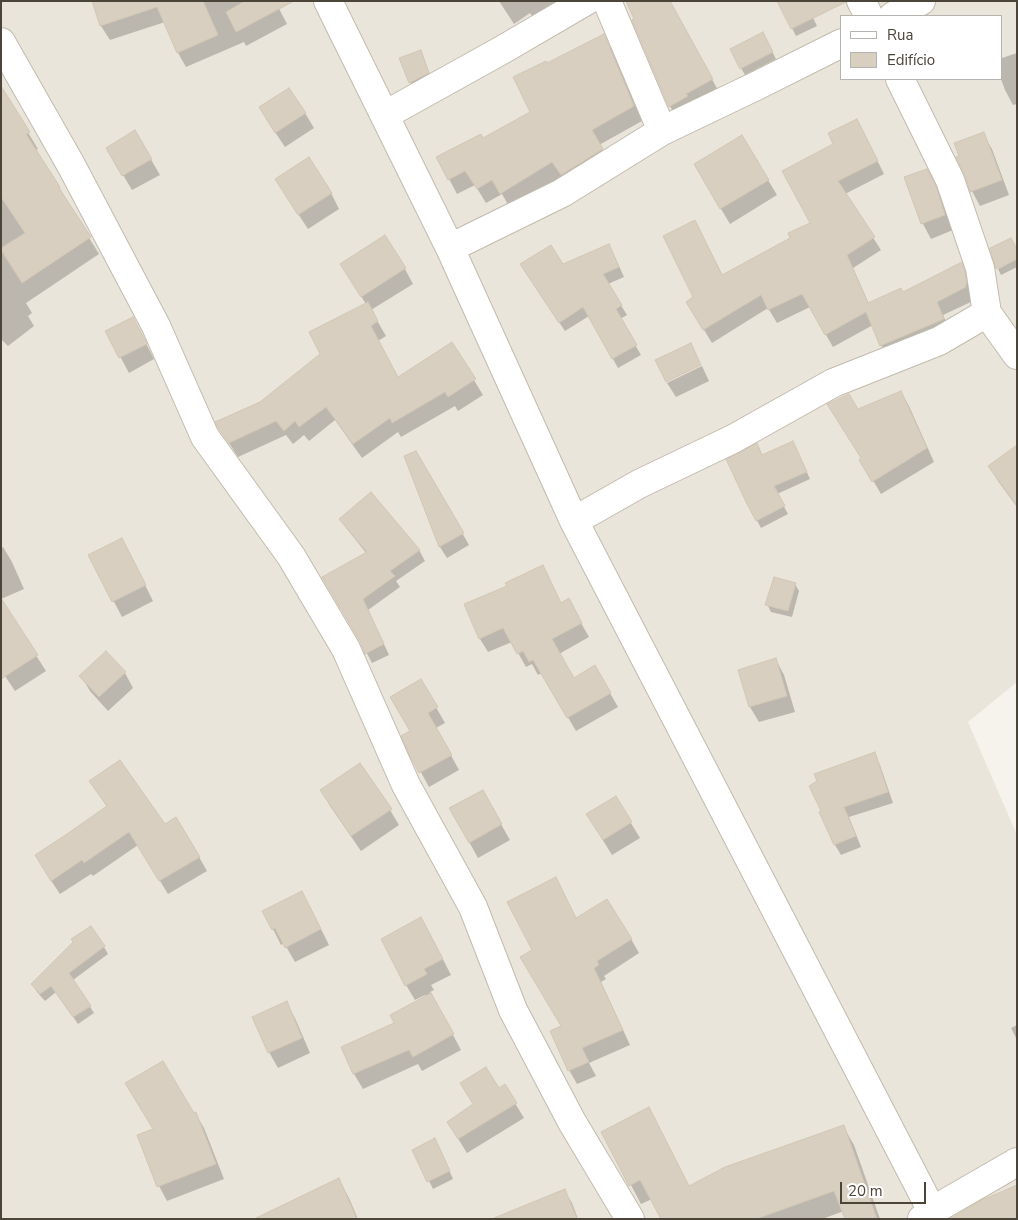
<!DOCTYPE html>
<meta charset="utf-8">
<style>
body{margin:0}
#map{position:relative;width:1018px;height:1220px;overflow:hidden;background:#f6f3ec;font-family:"Nunito Sans",sans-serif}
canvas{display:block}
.frame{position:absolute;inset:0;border:2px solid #4b4439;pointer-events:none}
.legend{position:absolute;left:840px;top:15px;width:162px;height:65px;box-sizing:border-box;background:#fff;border:1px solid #b7b4b0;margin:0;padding:6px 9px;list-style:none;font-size:15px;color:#4b4439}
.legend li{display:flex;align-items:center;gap:10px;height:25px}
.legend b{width:25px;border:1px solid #b7b4b0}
.scale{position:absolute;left:840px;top:1182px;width:86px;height:22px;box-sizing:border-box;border:2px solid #4b4439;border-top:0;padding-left:6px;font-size:15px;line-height:18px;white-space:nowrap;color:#4b4439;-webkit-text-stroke:4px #fff;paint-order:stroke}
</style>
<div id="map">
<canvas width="1018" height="1220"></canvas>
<div class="frame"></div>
<ul class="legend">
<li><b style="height:6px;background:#fff"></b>Rua</li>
<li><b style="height:14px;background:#d8cfc1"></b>Edifício</li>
</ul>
<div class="scale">20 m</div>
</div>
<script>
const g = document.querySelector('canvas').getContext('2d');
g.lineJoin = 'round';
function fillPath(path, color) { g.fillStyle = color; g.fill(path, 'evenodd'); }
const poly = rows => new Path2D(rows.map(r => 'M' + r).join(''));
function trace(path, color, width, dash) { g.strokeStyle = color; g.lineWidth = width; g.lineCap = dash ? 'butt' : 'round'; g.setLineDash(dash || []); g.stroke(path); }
fillPath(poly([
 [1,1,1017,1,1017,682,968,722,1017,835,1017,1219,1,1219],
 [842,16,1002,16,1002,79,842,79]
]), '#eae5da');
fillPath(poly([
 [93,1,275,1,287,24,246,46,244,42,186,67,178,53,165,22,110,40,101,26],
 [499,1,563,1,534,19,530,13,514,24],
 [669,1,719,92,677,119,670,106],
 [778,1,805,1,817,26,796,36],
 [604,36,612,51,642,121,599,145,610,164,570,189,562,176,510,208,502,194,486,203,475,185,457,194,438,158,483,139,532,113,547,64],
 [767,41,776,59,745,75,741,68],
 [420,52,424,59,432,80,414,89,410,82],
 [1017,53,1017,104,1013,105,1005,90,1001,79,1002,58],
 [1,88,38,149,35,150,59,187,68,203,68,204,99,254,26,303,32,313,28,316,34,326,8,346,1,339],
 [305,113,314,128,285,147,269,123],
 [857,120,884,174,845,194,881,250,853,268,869,304,903,293,961,264,968,277,973,301,943,315,951,332,889,358,881,345,873,325,833,347,810,307,777,323,768,308,712,343,695,315,695,298,702,235,723,276,792,239,812,224,835,144],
 [135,132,160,175,132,190,107,148],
 [983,134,992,149,1009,195,980,206,972,191],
 [742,137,777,195,730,224,695,165],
 [906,178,935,185,944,203,953,230,931,239,923,224],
 [331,193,339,209,308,229,285,194],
 [609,246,614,255,624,277,608,284,627,315,620,319,641,355,618,368,589,316,565,331,527,274,563,266],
 [1017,259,1017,267,1001,275,998,269],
 [405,269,413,284,371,310,386,336,378,341,398,378,452,344,483,395,458,411,455,406,401,437,398,432,362,458,335,420,309,441,304,435,293,444,286,435,238,457,220,429,261,403,322,354,366,304,350,279],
 [133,318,154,359,129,373,107,332],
 [702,366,709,381,676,397,667,383],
 [901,392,909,406,934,462,881,494,861,460,862,459,858,411],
 [757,445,763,456,796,449,810,479,777,494,788,514,761,528,747,502],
 [1017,446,1017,507,998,481,989,466],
 [416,452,469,545,447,558,440,547,406,457],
 [341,519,419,550,425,561,396,581,400,587,368,610,389,655,372,663,361,642,324,578,367,554,347,529],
 [3,547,12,562,24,589,1,599,1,548],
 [130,555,153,601,122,617,90,556],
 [795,584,799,591,792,617,771,612,767,604],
 [1,601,46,671,15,691,1,670],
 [561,604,576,614,589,637,559,654,573,679,595,667,618,707,576,731,542,673,538,675,532,664,526,667,512,642,488,652,480,639,466,605],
 [776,660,784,675,795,712,759,722,750,707,739,670],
 [125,673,133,688,108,711,90,691,81,676],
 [421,681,445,723,436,728,459,770,429,787,412,756,412,732],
 [874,754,880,765,893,803,849,817,861,847,841,855,835,845,821,813],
 [91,781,164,826,199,857,207,871,168,894,138,845,93,876,91,874,60,894,44,870,107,807],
 [322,791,390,810,399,825,361,851,330,806],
 [482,791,510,840,478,858,451,809],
 [615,797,640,838,612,855,596,829],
 [310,907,329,945,295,962,284,943,281,945,264,911],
 [576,919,631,939,639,953,604,976,606,979,601,982,630,1045,589,1063,596,1076,577,1084,569,1070,562,1027],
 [430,934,451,975,431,985,434,990,430,992,461,1050,422,1071,418,1064,363,1089,354,1074,342,1047,396,1023,426,997,425,995,415,1000,406,985],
 [104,947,108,954,73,980,94,1013,78,1024,56,992,45,1001,37,992,33,984],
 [286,1003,295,1018,310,1053,278,1068,269,1052],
 [1017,1025,1017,1040,1011,1028],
 [498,1090,515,1103,524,1118,467,1153,457,1137],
 [195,1113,204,1128,224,1179,167,1201,159,1186,139,1136],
 [843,1126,854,1145,880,1219,847,1219,844,1211,822,1219,663,1219,652,1199,641,1204,603,1132,689,1187],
 [439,1147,453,1179,433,1189,414,1150],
 [339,1180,349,1198,358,1219,276,1219],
 [564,1190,572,1203,578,1219,495,1219]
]), '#0003');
const building = poly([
 [92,1,203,1,218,35,177,53,157,7,100,26,92,1],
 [245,1,294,1,236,32,226,12,245,1],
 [626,1,670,1,713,79,686,94,688,96,669,107,632,20,634,19,626,1],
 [777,1,846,1,846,2,791,29,777,1],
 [763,32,773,52,740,69,730,49,763,32],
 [604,34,634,106,592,130,603,149,561,175,552,162,500,194,492,180,477,189,465,171,448,180,436,157,481,134,483,138,530,112,513,77,546,61,547,63,604,34],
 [421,50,429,73,409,83,399,58,421,50],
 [1,86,30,132,26,134,60,187,59,188,91,237,22,283,1,250,1,248,25,233,1,197,1,86],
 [289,88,306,113,275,133,259,107,289,88],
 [857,119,878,161,838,181,875,237,847,255,868,303,901,288,903,292,962,262,965,272,967,284,965,285,966,287,937,302,944,319,880,346,866,312,825,335,802,294,768,310,761,295,703,330,686,302,693,297,663,236,695,220,722,275,790,238,788,233,810,223,782,171,833,144,828,133,857,119],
 [135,130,152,159,122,176,106,148,135,130],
 [984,132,1002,180,970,192,965,175,956,157,959,156,954,143,984,132],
 [742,135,769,180,720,209,694,164,742,135],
 [309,157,332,193,298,215,275,179,309,157],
 [927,169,936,186,945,215,921,224,904,177,927,169],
 [385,235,406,268,361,297,340,264,385,235],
 [1011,238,1017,249,1017,258,996,269,990,248,1011,238],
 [609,244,619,267,603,274,622,305,616,309,637,345,612,359,583,307,559,323,520,264,551,245,563,264,609,244],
 [368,302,378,321,371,326,398,377,452,342,476,379,448,397,445,392,392,423,390,418,353,444,326,407,299,427,295,421,284,431,276,421,229,443,219,429,215,422,260,402,320,354,309,332,368,302],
 [133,317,147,344,119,358,105,331,133,317],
 [691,343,701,365,666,382,655,360,691,343],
 [901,391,927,448,872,482,859,460,861,458,827,404,849,394,858,409,901,391],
 [793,441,807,472,774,486,785,506,756,521,746,502,726,459,757,443,762,455,793,441],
 [1017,445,1017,506,988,466,1017,445],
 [416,451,464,533,439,547,404,456,416,451],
 [371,492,420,550,390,571,395,576,363,599,384,644,365,654,360,641,322,577,367,552,339,519,371,492],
 [122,538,146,585,112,602,88,555,122,538],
 [543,565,561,603,569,598,582,623,552,639,574,678,595,665,611,693,567,718,533,660,529,662,523,651,517,654,503,628,479,639,464,604,507,586,505,583,543,565],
 [774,577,796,583,788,611,765,605,774,577],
 [1,598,38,655,1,679,1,598],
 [106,651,126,672,99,697,79,676,106,651],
 [776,658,787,696,749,707,738,670,776,658],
 [421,679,438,707,428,713,452,755,419,773,410,756,401,736,410,731,390,697,421,679],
 [875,752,888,792,844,807,856,836,834,845,819,812,821,811,809,786,817,781,814,774,875,752],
 [120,760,165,824,176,817,200,857,159,881,129,832,84,863,82,860,51,881,35,855,67,834,107,806,89,781,120,760],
 [360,763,392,809,351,836,320,790,360,763],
 [483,790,502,824,469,843,449,808,483,790],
 [616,796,632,822,603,840,586,814,616,796],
 [556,877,576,918,607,899,632,939,597,961,599,965,594,968,623,1030,582,1048,589,1062,568,1071,550,1031,561,1026,520,957,532,950,507,902,556,877],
 [302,891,321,929,285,948,275,928,272,930,262,911,302,891],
 [421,917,443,959,424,969,427,974,405,986,381,939,421,917],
 [91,926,105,946,69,973,91,1006,73,1017,51,986,40,994,31,984,73,942,71,939,91,926],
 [431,993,454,1034,413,1057,409,1050,353,1074,341,1047,394,1023,390,1015,431,993],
 [287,1001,302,1038,268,1053,252,1017,287,1001],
 [163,1061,194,1113,196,1112,216,1164,157,1187,137,1135,153,1129,125,1083,163,1061],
 [486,1067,499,1088,505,1084,517,1103,458,1139,447,1122,473,1104,460,1083,486,1067],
 [649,1107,689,1186,725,1167,844,1125,877,1219,845,1219,834,1191,756,1219,661,1219,640,1180,629,1186,601,1132,649,1107],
 [435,1138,450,1171,427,1182,412,1150,435,1138],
 [339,1178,357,1219,254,1219,339,1178],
 [1017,1185,1017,1219,950,1219,982,1200,1017,1185],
 [565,1189,577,1219,494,1219,494,1218,565,1189]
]);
fillPath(building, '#d8cfc1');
trace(building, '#d3c7b4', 1);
const minor = poly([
 [328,1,450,248,574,521,932,1211,934,1219],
 [607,1,662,131],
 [861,1,869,16],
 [893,16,921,1],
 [1,42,71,165,156,326,205,437,291,556,346,649,406,785,473,907,513,1010,572,1122,630,1219],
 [900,79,950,180,980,268,987,313,1017,355],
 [385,115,502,50,586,1],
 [450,248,562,193,662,131,756,86,842,43],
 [574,521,639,484,733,439,833,383,939,341,987,313],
 [922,1219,932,1211,1017,1162]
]);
trace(minor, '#c2bbae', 30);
trace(minor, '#fff', 28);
</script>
